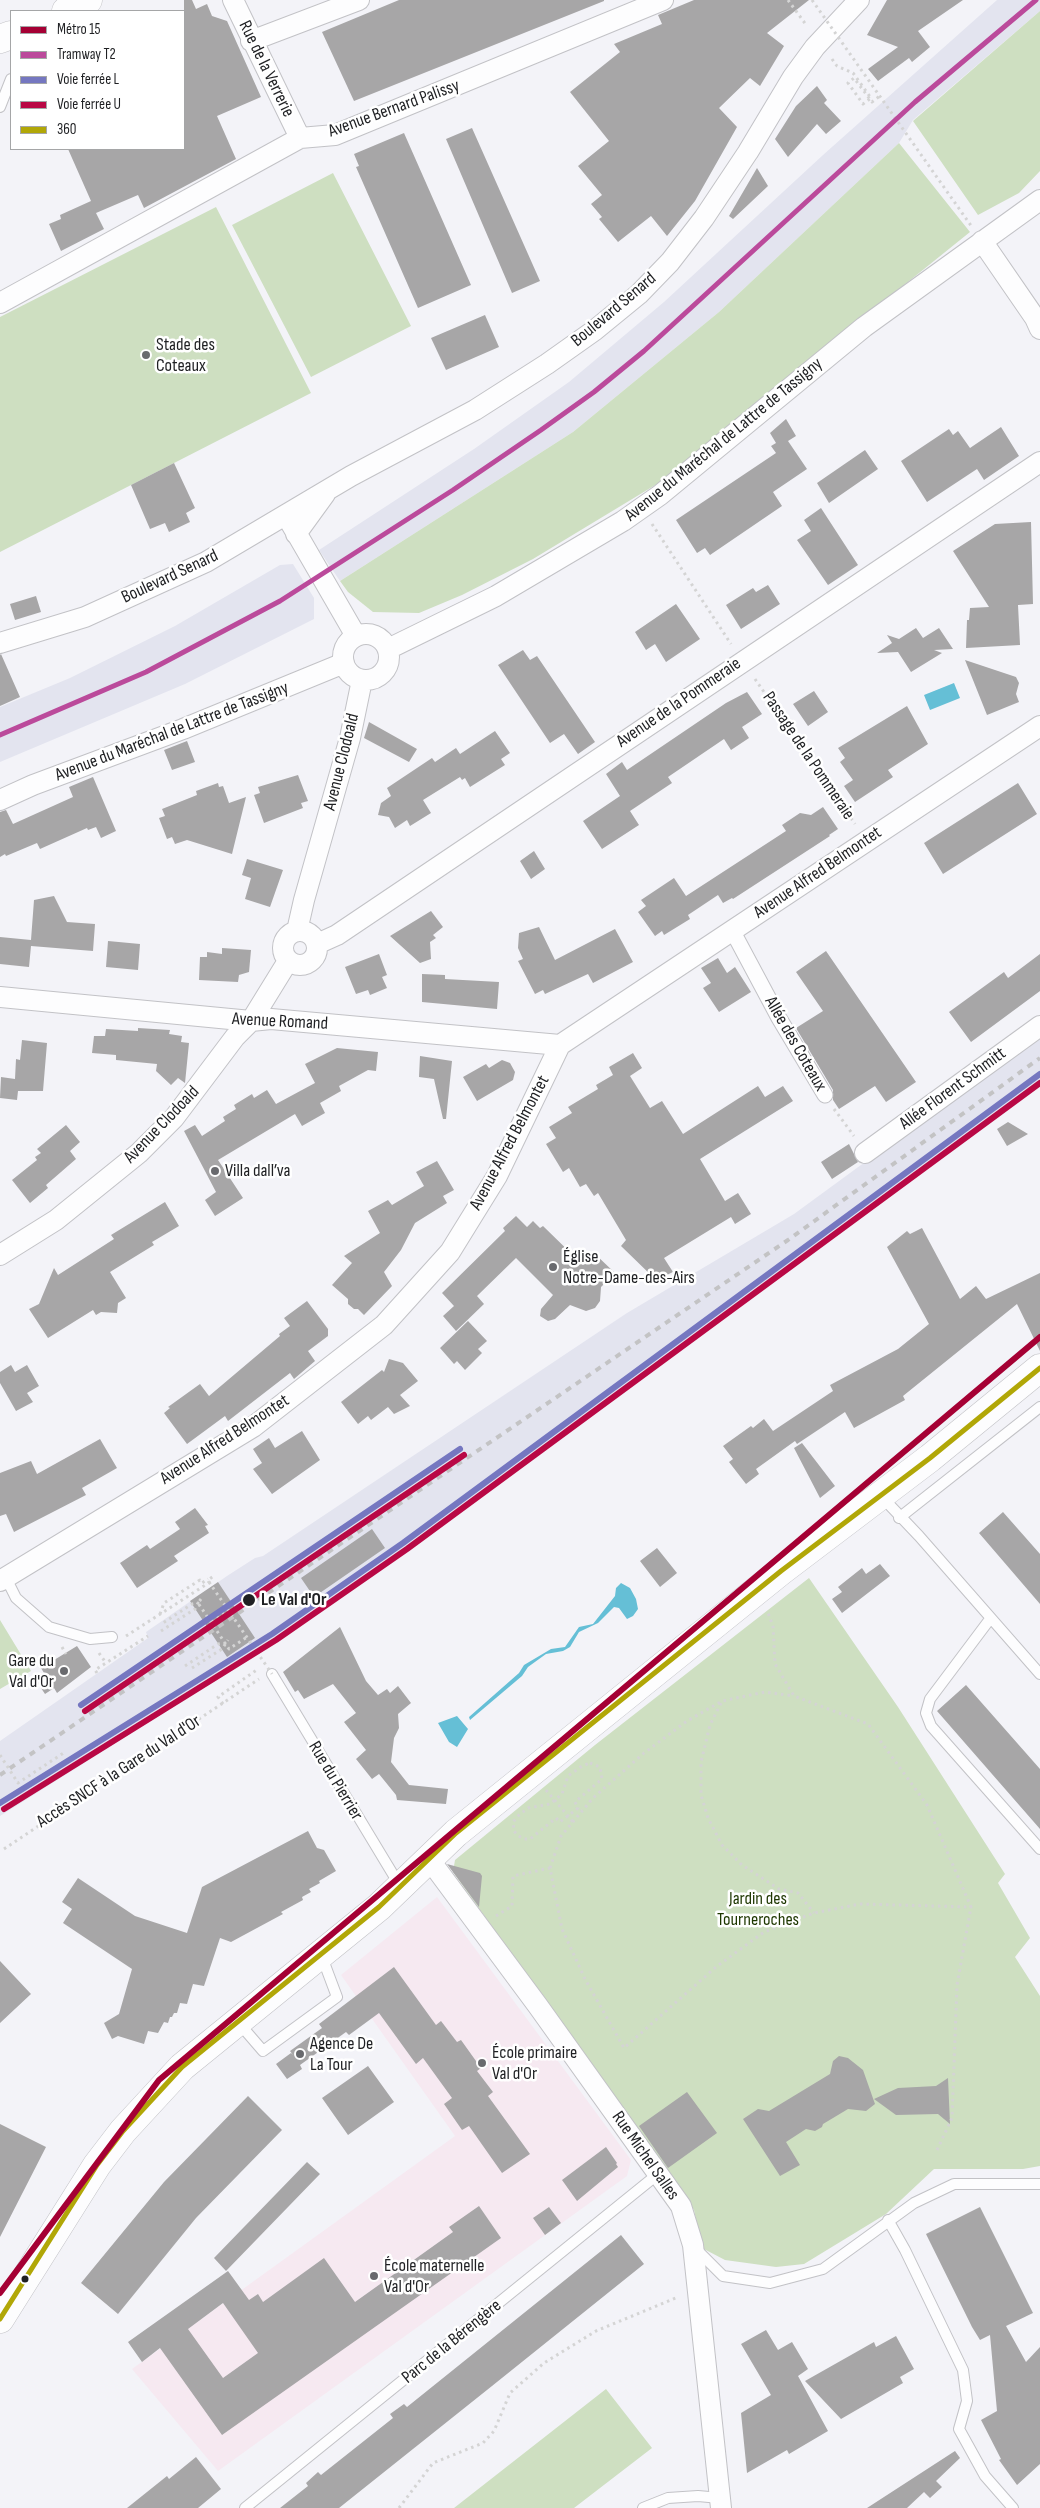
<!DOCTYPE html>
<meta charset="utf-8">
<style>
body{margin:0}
#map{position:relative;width:1040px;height:2508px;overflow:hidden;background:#f3f3f8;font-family:"Sofia Sans Condensed",sans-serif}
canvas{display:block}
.legend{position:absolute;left:10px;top:10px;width:175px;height:140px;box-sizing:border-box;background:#fff;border:1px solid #a5a6a7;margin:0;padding:6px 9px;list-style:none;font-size:15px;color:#1f2023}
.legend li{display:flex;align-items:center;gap:10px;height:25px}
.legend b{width:25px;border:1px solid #a5a6a7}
</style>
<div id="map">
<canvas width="1040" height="2508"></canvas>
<ul class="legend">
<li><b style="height:6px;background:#a50034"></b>Métro 15</li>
<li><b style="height:6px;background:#bb4a9b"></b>Tramway T2</li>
<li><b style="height:6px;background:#7577c0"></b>Voie ferrée L</li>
<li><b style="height:6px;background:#b90845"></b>Voie ferrée U</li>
<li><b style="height:6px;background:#b1a707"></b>360</li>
</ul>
</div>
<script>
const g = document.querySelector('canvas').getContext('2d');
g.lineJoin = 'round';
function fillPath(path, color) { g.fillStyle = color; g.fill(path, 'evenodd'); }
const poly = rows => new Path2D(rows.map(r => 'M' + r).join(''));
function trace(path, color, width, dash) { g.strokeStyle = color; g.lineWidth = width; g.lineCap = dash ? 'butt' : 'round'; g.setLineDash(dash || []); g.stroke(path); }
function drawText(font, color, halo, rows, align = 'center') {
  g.font = font + ' "Sofia Sans Condensed",sans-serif'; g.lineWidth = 5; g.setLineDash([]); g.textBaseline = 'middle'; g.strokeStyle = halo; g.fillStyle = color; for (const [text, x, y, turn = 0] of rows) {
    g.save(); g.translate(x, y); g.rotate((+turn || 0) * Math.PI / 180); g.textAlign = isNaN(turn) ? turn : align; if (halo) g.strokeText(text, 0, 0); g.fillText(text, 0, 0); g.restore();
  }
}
fillPath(poly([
 [997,0,1040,0,1040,11,913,120,899,143,719,312,573,432,340,581,319,550,474,449,569,382,664,302,823,155],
 [293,564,314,598,314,619,185,684,0,762,0,707,70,678,175,626,280,565],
 [1040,1034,1040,1080,284,1637,0,1816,0,1741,148,1638,146,1632,227,1576,255,1558,263,1556,627,1313,794,1214]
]), '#e3e4ef');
fillPath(poly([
 [437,1897,631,2160,627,2176,218,2471,132,2369,455,2136,341,1975]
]), '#f6e9f1');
fillPath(poly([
 [1040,11,1040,171,1019,193,978,215,913,121],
 [899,143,970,232,657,484,533,559,462,595,419,613,373,612,348,592,340,581,573,432,719,312],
 [333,173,411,326,311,377,232,225],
 [216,207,311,393,0,552,0,317],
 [809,1578,898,1707,1005,1874,998,1883,1030,1938,1015,1957,1040,1996,1040,2166,1023,2169,934,2169,886,2214,804,2264,776,2267,725,2260,702,2248,694,2210,453,1872,455,1860,595,1745],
 [0,1620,31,1671,0,1689],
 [606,2389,652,2448,574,2508,454,2508]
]), '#cedfc1');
fillPath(poly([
 [954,683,960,698,930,710,924,695],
 [621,1583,630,1588,636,1599,638,1609,633,1616,627,1619,619,1608,614,1607,598,1623,579,1632,570,1647,563,1651,546,1654,528,1667,522,1676,470,1720,469,1717,519,1673,524,1665,551,1649,565,1647,579,1627,593,1624,615,1596,616,1588],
 [457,1716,468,1729,457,1747,449,1742,438,1723]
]), '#65bfd6');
fillPath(poly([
 [184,0,192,0,196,9,207,4,212,16,227,21,261,97,217,116,236,159,144,208,138,195,96,213,104,229,61,251,49,224,61,219,60,215,91,201,68,149,184,149],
 [399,0,604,0,604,1,354,101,322,32],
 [694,0,809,0,767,33,784,46,760,86,750,78,719,108,737,127,695,201,667,236,651,216,618,242,599,219,602,217,591,204,602,195,578,166,609,141,570,92,620,52,614,44,662,24,658,15],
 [887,0,963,0,918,31,930,47,912,62,909,58,878,81,868,69,898,47,867,35],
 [817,86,827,100,824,103,841,121,826,134,817,124,788,157,775,139,796,106],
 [472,128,540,281,512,293,446,139],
 [404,133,471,285,418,308,356,167,359,166,354,154],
 [757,168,768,186,733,219,729,216],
 [485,315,499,347,446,370,431,338],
 [786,419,796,436,788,441,807,469,773,492,782,506,710,555,705,548,697,553,676,520,776,453,771,446,776,443,770,433],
 [1001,427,1019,456,984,480,977,469,927,502,901,461,949,429,953,435,958,431,970,448],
 [865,450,878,469,829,503,817,483],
 [174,463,195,508,186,513,190,522,169,532,165,523,150,529,131,485],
 [821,508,858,565,828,585,797,540,811,531,804,520],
 [1031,522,1033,604,1018,605,1020,645,966,648,967,620,969,620,970,608,989,607,953,551,995,524],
 [768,585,780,604,741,629,726,605,753,588,756,592],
 [36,596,41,612,15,620,10,604],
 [676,604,700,639,666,662,655,644,646,650,635,632],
 [916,628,923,638,939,628,953,649,934,650,942,653,911,672,898,652,877,653,892,643,887,635,899,639],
 [523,650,530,660,537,656,595,742,578,754,564,734,550,743,498,665],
 [1,654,20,697,0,706,0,655],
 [965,660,1016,677,1019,683,1016,694,1019,702,987,715],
 [814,691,828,712,808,726,793,704],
 [747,692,762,714,742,727,749,738,731,750,724,739,668,777,672,783,630,811,639,825,602,849,583,821,620,796,606,774,622,762,627,770,726,703],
 [907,706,928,744,888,770,893,777,855,802,844,786,853,780,840,762,845,758,838,748],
 [369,722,417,749,409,762,364,738],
 [495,731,510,753,501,759,505,765,470,787,465,778,462,780,460,777,423,800,431,813,410,826,407,820,395,828,389,817,378,815,381,803,391,796,387,788,432,758,435,762,456,748,460,754],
 [187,741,195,762,172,770,164,750],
 [298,775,308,801,301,803,303,808,264,823,254,795,260,793,258,787],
 [93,777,116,831,101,838,96,827,88,830,87,828,40,849,37,843,6,856,5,854,0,857,0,812,6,810,13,824,73,797,69,787],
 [218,783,219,787,223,786,229,803,246,797,232,854,187,840,175,844,172,837,167,839,159,818,165,816,162,809,197,795,196,791],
 [1018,783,1037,814,943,874,924,843],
 [823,807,838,829,829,835,830,836,733,899,732,898,723,903,718,895,688,915,690,919,664,935,662,931,655,936,638,912,646,906,641,900,674,878,686,896,786,831,782,825,800,813,811,815],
 [534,851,545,869,531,879,520,861],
 [247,859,283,870,270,907,245,899,251,878,242,875],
 [54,896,67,922,95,924,93,951,31,946,29,967,0,964,0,937,31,940,34,900],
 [431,911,443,927,433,935,436,938,430,942,431,959,420,963,390,936],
 [539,927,555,960,615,929,633,962,593,983,588,974,545,994,543,990,535,994,518,961,523,959,518,948,519,933],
 [108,941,140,944,138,970,106,967],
 [222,948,251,950,249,972,239,975,238,982,199,980,200,957,207,957,207,952,222,954],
 [826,951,916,1082,886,1102,875,1086,839,1109,833,1100,833,1090,796,1028,823,1011,796,972],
 [379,954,387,975,382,977,387,988,370,995,368,990,356,994,345,967],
 [1040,954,1040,991,971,1042,949,1012,1004,972,1008,978],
 [718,958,727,973,735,967,751,992,719,1012,703,988,711,983,701,968],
 [422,974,445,975,445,979,499,982,497,1009,422,1002],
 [138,1028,170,1030,169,1034,182,1036,181,1042,189,1043,185,1083,178,1078,171,1085,156,1071,157,1064,116,1060,116,1055,92,1053,94,1036,105,1036,106,1029,138,1031],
 [22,1040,47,1043,43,1091,18,1091,17,1100,0,1098,1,1077,15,1079,16,1059,20,1060],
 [337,1048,378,1052,376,1071,368,1070,339,1086,341,1091,320,1103,325,1113,302,1126,295,1114,218,1160,243,1198,215,1216,205,1200,216,1192,184,1131,195,1125,202,1136,225,1121,223,1117,236,1109,234,1105,252,1094,254,1098,267,1090,276,1104,315,1083,305,1064],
 [633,1053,642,1068,630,1076,650,1108,662,1101,683,1134,758,1086,765,1097,783,1086,793,1101,700,1159,725,1201,738,1193,751,1214,735,1224,731,1217,664,1258,673,1272,656,1280,621,1246,626,1240,598,1193,594,1196,586,1184,580,1187,569,1168,563,1172,546,1144,556,1138,549,1127,572,1113,568,1107,598,1089,596,1085,613,1075,609,1067],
 [420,1056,452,1061,446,1119,443,1119,434,1079,419,1077],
 [502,1060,510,1063,515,1072,513,1080,477,1101,463,1077,486,1064,489,1068],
 [1008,1122,1028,1134,1007,1146,997,1129],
 [66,1125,80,1142,70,1151,76,1159,46,1185,48,1188,30,1203,12,1180,37,1160,35,1157,41,1153,37,1149],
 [849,1144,858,1162,832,1179,821,1162],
 [437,1161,454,1190,443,1196,447,1203,415,1223,401,1250,384,1272,392,1286,364,1315,358,1309,354,1309,348,1304,348,1299,332,1285,352,1263,344,1256,380,1233,368,1211,388,1200,392,1205,424,1186,416,1172],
 [165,1202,179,1226,152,1242,154,1245,110,1272,126,1298,118,1303,117,1313,101,1312,96,1315,93,1310,48,1338,29,1309,39,1304,54,1268,58,1275,114,1239,111,1235],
 [516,1216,527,1227,533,1221,540,1228,543,1226,583,1265,594,1253,615,1273,601,1287,600,1301,595,1308,586,1311,570,1305,555,1319,548,1321,540,1316,541,1309,553,1295,516,1258,477,1296,484,1304,456,1331,443,1316,454,1306,442,1293,505,1231,503,1228],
 [922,1228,960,1299,976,1286,986,1299,1040,1273,1040,1351,1017,1304,903,1396,905,1400,854,1428,845,1412,797,1444,795,1441,756,1469,759,1474,746,1484,729,1462,733,1459,723,1446,751,1426,753,1428,764,1419,773,1431,833,1391,830,1385,898,1349,929,1324,887,1247,907,1231,910,1234],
 [307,1301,328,1329,328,1336,308,1351,315,1361,294,1379,290,1373,228,1421,225,1416,187,1444,164,1413,170,1408,168,1407,200,1384,209,1396,280,1336,279,1334,290,1326,284,1318],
 [468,1321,487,1341,478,1349,482,1353,465,1370,457,1361,454,1364,440,1348],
 [389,1359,403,1363,418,1381,400,1395,410,1406,394,1414,388,1407,371,1420,368,1416,358,1424,341,1402,382,1370,384,1372],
 [11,1365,15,1372,27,1365,39,1386,27,1393,33,1402,16,1411,0,1383,0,1372],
 [302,1431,320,1460,272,1494,253,1469,262,1463,253,1449,269,1438,275,1448],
 [100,1439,117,1468,82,1488,86,1495,14,1532,6,1514,0,1516,0,1473,31,1461,37,1474],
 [802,1443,835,1486,820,1498,794,1448],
 [195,1508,208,1525,205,1526,209,1533,174,1556,178,1561,137,1588,120,1563,147,1545,150,1549,180,1529,175,1522],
 [1003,1512,1040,1554,1040,1604,979,1533],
 [372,1529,385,1548,314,1597,301,1578],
 [657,1548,677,1573,660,1587,640,1561],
 [880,1564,890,1576,842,1613,832,1599,842,1592,838,1587,862,1568,866,1574],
 [218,1582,255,1638,227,1657,190,1601],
 [340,1627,366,1681,378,1695,387,1689,390,1693,398,1686,411,1703,398,1714,399,1728,394,1738,391,1762,409,1785,448,1789,446,1804,397,1800,396,1795,379,1774,372,1779,356,1759,366,1750,344,1722,356,1713,333,1684,304,1699,298,1690,295,1692,283,1672],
 [77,1646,91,1667,57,1693,54,1688,45,1694,35,1679,44,1673,41,1668],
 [966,1685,1040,1769,1040,1829,937,1711],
 [308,1831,317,1848,324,1850,336,1871,319,1881,320,1883,309,1889,311,1892,302,1897,303,1900,281,1912,283,1914,231,1942,220,1938,204,1986,193,1984,187,2004,180,2003,177,2013,174,2013,172,2017,170,2017,168,2023,164,2022,158,2033,148,2031,144,2044,118,2036,112,2039,104,2023,119,2014,132,1969,63,1923,72,1909,62,1902,78,1878,135,1916,187,1933,202,1887],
 [447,1864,480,1873,482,1876,479,1907],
 [0,1961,31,1994,0,2023],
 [394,1967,436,2025,441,2021,457,2042,461,2040,481,2068,477,2071,493,2092,488,2096,530,2154,502,2173,469,2126,462,2130,444,2104,452,2098,423,2058,416,2064,379,2013,349,2035,346,2032,314,2055,300,2065,302,2069,287,2079,276,2064,291,2053,293,2055,290,2051,322,2028,319,2024],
 [839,2056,848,2058,863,2070,875,2104,866,2111,848,2109,823,2124,822,2127,815,2131,806,2129,786,2142,800,2165,780,2176,743,2119,758,2109,769,2111,830,2074,833,2061],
 [368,2066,394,2102,348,2135,322,2098],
 [948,2078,950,2124,938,2114,896,2115,874,2099,898,2088,936,2086],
 [687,2092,717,2133,668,2168,639,2126],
 [248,2096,282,2130,196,2218,118,2314,81,2283,164,2182],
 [0,2124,46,2147,0,2237],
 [606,2147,617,2163,616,2164,618,2167,577,2201,562,2180],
 [307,2162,320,2174,226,2271,214,2258],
 [479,2206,501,2238,222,2435,160,2348,142,2362,128,2342,228,2271,249,2300,258,2294,263,2302,324,2258,355,2302,453,2232,449,2227],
 [223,2303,258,2353,223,2378,188,2329],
 [549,2207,561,2223,545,2235,533,2218],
 [980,2207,1033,2313,1006,2326,1026,2362,1040,2347,1040,2464,1017,2485,999,2460,1001,2459,981,2420,997,2411,990,2335,980,2340,972,2327,926,2234],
 [621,2235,644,2264,492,2386,339,2508,280,2508,308,2486,306,2483,318,2472,321,2475,393,2418,390,2414,404,2404,407,2407],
 [766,2330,778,2350,792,2342,808,2369,798,2376,828,2431,789,2454,787,2450,747,2473,741,2413,771,2395,741,2344],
 [896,2336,914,2369,900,2377,903,2383,841,2419,805,2381,874,2342,876,2347],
 [955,2451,960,2458,936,2481,942,2487,930,2498,924,2492,907,2508,867,2508],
 [196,2457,221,2489,198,2508,127,2508,167,2476,169,2479]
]), '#a7a6a7');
const service = poly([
 [0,107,11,79],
 [881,1496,919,1536,1040,1674],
 [899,1518,1040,1407],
 [6,1578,16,1598,49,1627,90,1639,112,1637],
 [990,1619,930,1699,926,1713,931,1726,1040,1849],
 [272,1674,400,1886],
 [238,2022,263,2051,337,1997,322,1957],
 [888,2220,905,2250,963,2370,967,2401,959,2429,985,2476,1013,2508],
 [695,2248,723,2276,770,2283,823,2269,914,2203,954,2184,1040,2184],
 [245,2508,658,2174],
 [643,2508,668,2498,698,2496,720,2498]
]);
const pedestrian = poly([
 [732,930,779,1018,825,1095]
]);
const minor = poly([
 [233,0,300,138],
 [251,41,359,0],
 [982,241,1035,318,1040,329],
 [0,303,300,138,335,135,663,0],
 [286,515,356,636],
 [296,534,325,494],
 '343 657a23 23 0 1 1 46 0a23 23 0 1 1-46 0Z',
 [0,643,85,617,206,562,351,476,475,410,547,364,595,330,639,294,670,262,704,218,748,152,793,77,815,47,859,0],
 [388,649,496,596,623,521,660,495,864,327,1040,200],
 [0,800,33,785,183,729,344,663],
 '283 948a17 17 0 1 1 34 0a17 17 0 1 1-34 0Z',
 [297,931,304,900,350,738,362,680],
 [317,944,337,935,1040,462],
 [0,997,251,1021,271,1019,560,1045],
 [865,1153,1040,1026],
 [0,1255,56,1220,139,1153,174,1118,235,1037,251,1021,288,961],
 [0,1581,253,1427,384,1325,450,1252,497,1176,560,1045,1040,726],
 [429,1859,538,2006,681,2206,693,2245,721,2508]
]);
const secondary = poly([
 [0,2319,97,2165,123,2131,182,2067,379,1907,456,1833,781,1571,930,1458,1040,1368]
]);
const primary = poly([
 [66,11,88,0],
 [0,39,11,35]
]);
trace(service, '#c2c2c6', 12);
trace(pedestrian, '#c2c2c6', 17);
trace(minor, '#c2c2c6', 22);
trace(secondary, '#c2c2c6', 29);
trace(primary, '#c2c2c6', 29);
trace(poly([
 [788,0,807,26],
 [832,59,837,66,853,73,871,98,863,104,848,83,854,78,872,102,881,95],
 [652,524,731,644],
 [755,679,855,824],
 [834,1109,854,1136],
 [160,1614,164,1603,200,1580,202,1583,208,1579],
 [211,1621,228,1610],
 [161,1631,195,1609,198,1603,192,1604,163,1623],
 [126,1636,207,1584,209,1582,208,1580,215,1575],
 [62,1647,66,1654],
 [99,1653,106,1663],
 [185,1666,218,1644,225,1643],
 [192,1668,222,1649,228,1640],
 [97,1673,95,1670,148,1636],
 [721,1703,710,1725,701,1762,701,1795,708,1818,722,1845,742,1865,779,1889,798,1893,814,1913],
 [223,1704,218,1697,258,1669],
 [0,1755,18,1783,65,1752],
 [590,1763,600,1767,602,1779,575,1802,578,1808,560,1822,556,1818,530,1839,524,1839,517,1835,514,1831,513,1822,519,1815,528,1808,550,1804,562,1794,568,1776,582,1766,590,1763],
 [546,1790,573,1822],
 [4,1849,259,1679],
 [550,1868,561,1836,593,1798,644,1753,687,1721,722,1701,765,1692,794,1696],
 [496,1916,512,1906,513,1876,550,1868,562,1929,585,1979,624,2048,716,1967,764,1932,814,1913,860,1904,971,1907,927,1805,868,1724,794,1696,775,1664,773,1626,768,1613],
 [937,2150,952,2118,957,1985,971,1907],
 [399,2508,433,2463,483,2443,494,2431,510,2393,544,2363,596,2331,678,2297]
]), '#d4d4d4', 3, [2.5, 4]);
trace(service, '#fdfdfe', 10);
trace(pedestrian, '#fdfdfe', 15);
trace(minor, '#fdfdfe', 20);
trace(secondary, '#fdfdfe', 28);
trace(primary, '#fdfdfe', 28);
trace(poly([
 [0,1775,788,1240,1040,1058]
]), '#c3c3c4', 4, [6, 6]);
trace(poly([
 [812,0,972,227],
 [209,1582,272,1674],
 [201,1599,198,1603,229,1649,247,1637]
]), '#d4d4d4', 3, [2.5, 4]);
trace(poly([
 [0,2319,97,2165,123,2131,182,2067,379,1907,456,1833,781,1571,930,1458,1040,1368]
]), '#b1a707', 5);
trace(poly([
 [81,1705,460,1449],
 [0,1803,272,1634,403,1543,1040,1074]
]), '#7577c0', 6);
trace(poly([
 [85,1711,464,1455],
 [4,1809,276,1640,407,1549,1040,1083]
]), '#b90845', 6);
trace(poly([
 [0,735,146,672,280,601,453,490,541,430,594,392,644,351,915,102,1036,0]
]), '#bb4a9b', 5);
trace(poly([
 [0,2293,159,2080,1040,1337]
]), '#a50034', 6);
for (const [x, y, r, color] of [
 [146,355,5,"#696a6e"],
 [215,1171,5,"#696a6e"],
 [553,1267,5,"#696a6e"],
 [249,1600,7,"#1f2023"],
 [64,1671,5,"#696a6e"],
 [300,2054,5,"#696a6e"],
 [482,2063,5,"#696a6e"],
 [374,2276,5,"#696a6e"],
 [25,2279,4.5,"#1f2023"]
]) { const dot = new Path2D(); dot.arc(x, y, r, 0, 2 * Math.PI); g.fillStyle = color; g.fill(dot); trace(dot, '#fff', 2); }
drawText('18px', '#1f2023', '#fff', [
 ["Rue de la Verrerie",266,69,64],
 ["Avenue Bernard Palissy",394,109,-20],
 ["Boulevard Senard",614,310,-40],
 ["Avenue du Maréchal de Lattre de Tassigny",724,440,-39],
 ["Boulevard Senard",170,577,-25],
 ["Avenue de la Pommeraie",679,703,-34],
 ["Avenue du Maréchal de Lattre de Tassigny",172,732,-21],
 ["Passage de la Pommeraie",808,756,56],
 ["Avenue Clodoald",342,762,-76],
 ["Avenue Alfred Belmontet",818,873,-34],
 ["Avenue Romand",280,1022,3],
 ["Allée des Coteaux",795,1044,60],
 ["Allée Florent Schmitt",953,1089,-36],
 ["Avenue Clodoald",162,1125,-46],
 ["Avenue Alfred Belmontet",510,1143,-62],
 ["Avenue Alfred Belmontet",225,1440,-33],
 ["Accès SNCF à la Gare du Val d'Or",119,1772,-33],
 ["Rue du Pierrier",335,1781,59],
 ["Rue Michel Salles",645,2156,55],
 ["Parc de la Bérengère",452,2342,-39]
]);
drawText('18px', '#1f2023', '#fff', [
 ["Stade des",156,345],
 ["Coteaux",156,366],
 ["Villa dall’va",225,1171],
 ["Église",563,1257],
 ["Notre-Dame-des-Airs",563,1278],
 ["Gare du",54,1661,"right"],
 ["Val d'Or",54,1682,"right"],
 ["Agence De",310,2044],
 ["La Tour",310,2065],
 ["École primaire",492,2053],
 ["Val d'Or",492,2074],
 ["École maternelle",384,2266],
 ["Val d'Or",384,2287]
], 'left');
drawText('bold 18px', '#1f2023', '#fff', [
 ["Le Val d'Or",261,1600]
], 'left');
drawText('18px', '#1e3700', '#fff', [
 ["Jardin des",758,1899],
 ["Tourneroches",758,1920]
]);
</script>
